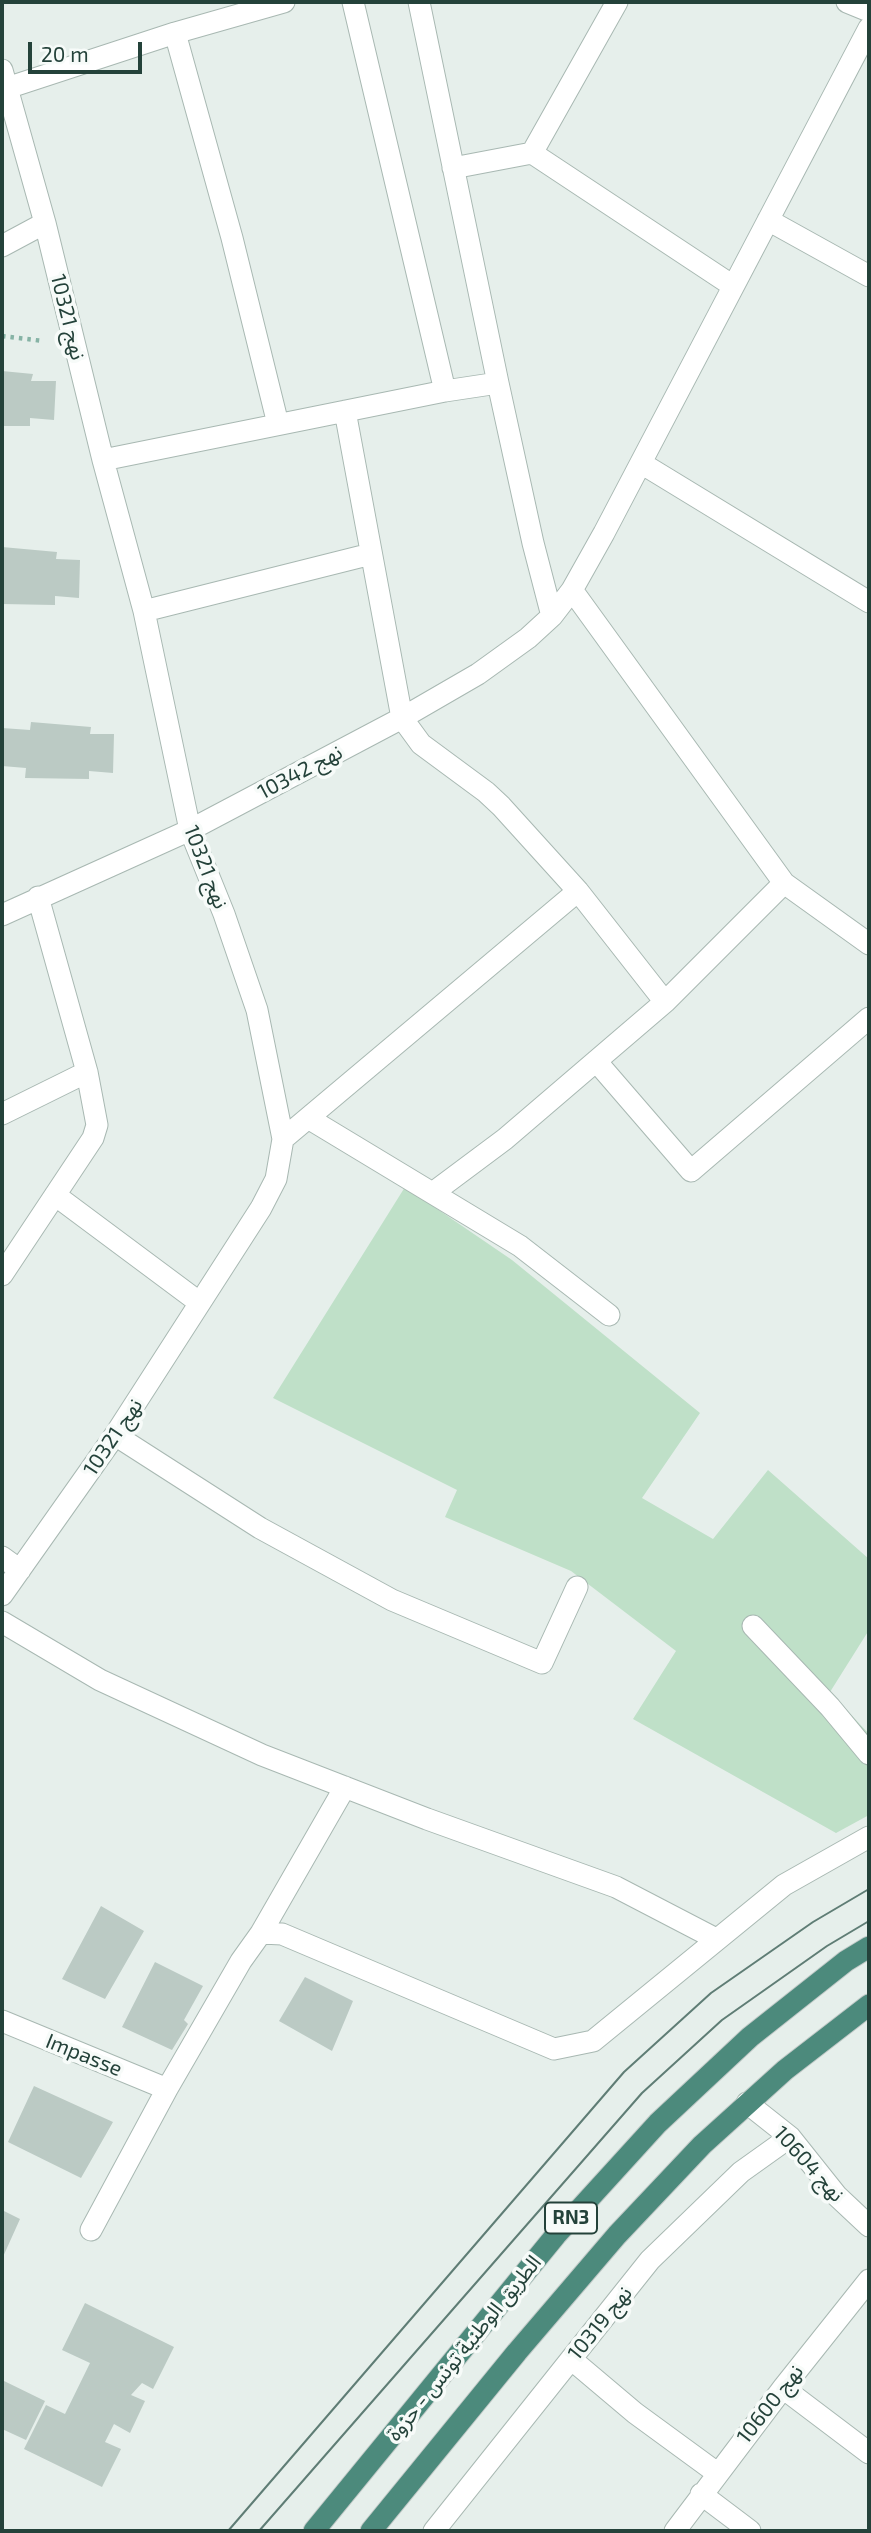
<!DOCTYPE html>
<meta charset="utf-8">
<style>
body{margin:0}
#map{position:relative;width:871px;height:2533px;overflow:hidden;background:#e6efeb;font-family:"Exo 2",sans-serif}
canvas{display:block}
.frame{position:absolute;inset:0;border:4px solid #24423a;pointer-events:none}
.scale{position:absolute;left:28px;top:42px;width:114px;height:32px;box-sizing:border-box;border:4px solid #24423a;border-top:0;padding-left:9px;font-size:21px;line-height:24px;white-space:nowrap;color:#24423a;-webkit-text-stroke:5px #f7fbf9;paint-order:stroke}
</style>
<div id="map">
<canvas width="871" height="2533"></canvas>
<div class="frame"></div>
<div class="scale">20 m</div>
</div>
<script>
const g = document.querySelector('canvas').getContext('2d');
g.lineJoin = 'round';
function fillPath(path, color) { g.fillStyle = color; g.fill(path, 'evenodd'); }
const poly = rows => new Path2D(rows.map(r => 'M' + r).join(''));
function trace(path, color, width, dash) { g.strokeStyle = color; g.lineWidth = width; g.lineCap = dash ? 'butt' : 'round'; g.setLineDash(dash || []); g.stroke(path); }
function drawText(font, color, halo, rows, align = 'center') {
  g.font = font + ' "Exo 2","Noto Sans Arabic",sans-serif'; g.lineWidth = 7; g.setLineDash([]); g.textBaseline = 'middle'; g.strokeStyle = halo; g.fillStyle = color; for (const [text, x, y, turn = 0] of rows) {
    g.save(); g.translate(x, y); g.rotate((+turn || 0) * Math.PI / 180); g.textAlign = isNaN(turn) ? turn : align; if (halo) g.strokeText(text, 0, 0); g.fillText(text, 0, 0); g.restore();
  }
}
fillPath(poly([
 [405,1187,512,1260,700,1413,642,1498,713,1539,768,1470,869,1559,869,1630,830,1692,869,1734,869,1815,836,1833,633,1719,676,1651,571,1571,445,1517,457,1490,273,1398]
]), '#bfe0c8');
fillPath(poly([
 [2,371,33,374,31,381,56,381,54,420,30,418,30,426,2,426],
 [2,547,57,552,56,559,80,560,79,598,55,596,55,605,2,604],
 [31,722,91,727,90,734,114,734,113,773,89,771,89,779,25,778,26,768,2,766,2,728,30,730],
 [101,1906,144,1931,105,1999,62,1979],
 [155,1962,203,1986,184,2020,188,2024,172,2050,122,2027],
 [305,1977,353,2001,332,2051,279,2021],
 [34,2086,113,2122,81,2178,8,2142],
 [2,2210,20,2219,2,2259],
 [85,2303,174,2347,153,2389,142,2383,131,2395,145,2401,130,2433,114,2424,105,2442,121,2449,102,2487,24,2449,46,2405,65,2414,90,2363,62,2350],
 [2,2380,45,2401,26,2440,2,2429]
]), '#bbcac4');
const minor = poly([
 [353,2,445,391],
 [419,2,498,383,533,543,552,616],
 [847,2,869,11],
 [175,33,232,238,278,424],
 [2,70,45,223,103,460,144,611,190,830,224,914,257,1010,283,1139,276,1179,261,1208,115,1435,2,1595],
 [7,88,175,33,284,2],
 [532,153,733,286],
 [453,168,532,153,617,2],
 [768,220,869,276],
 [2,246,45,223],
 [345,411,402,718,421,744,486,792,501,806,578,891,665,1002],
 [103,460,445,391,498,383],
 [641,463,869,602],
 [572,590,784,883,869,944],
 [144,611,371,554],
 [2,915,190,830,402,718,478,674,528,638,552,616,572,590,604,533,869,28],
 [596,1061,691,1171,869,1018],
 [2,1114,87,1072],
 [308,1118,578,891],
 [283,1139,308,1118,520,1246,609,1315],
 [434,1192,505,1139,665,1002,784,883],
 [55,1195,200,1303],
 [2,1275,93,1138,97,1125,87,1072,38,897],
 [115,1435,260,1528,392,1600,542,1663,577,1587],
 [2,1557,20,1570],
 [2,1622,100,1680,262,1755,427,1819,616,1887,716,1939],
 [753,1626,830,1707,869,1754],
 [261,1933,345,1787],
 [2,2021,167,2089],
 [747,2103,790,2137,837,2196,869,2226],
 [91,2230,167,2089,241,1961,261,1933,282,1934,554,2049,593,2041,784,1885,869,1837],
 [571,2359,635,2413,717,2473],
 [783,2388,869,2453],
 [701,2494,750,2531],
 [434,2531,650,2260,741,2172,790,2137],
 [675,2531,783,2388,869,2280]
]);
const trunk = poly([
 [314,2531,556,2235,658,2123,750,2037,846,1961,869,1947],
 [371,2531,517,2352,617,2235,702,2145,785,2070,869,2005]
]);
trace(minor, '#a8b8b2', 23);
trace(trunk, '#c2cac8', 23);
trace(poly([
 [2,336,43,341]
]), '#86b3a5', 4.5, [3.5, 5]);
trace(minor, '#fff', 21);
trace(trunk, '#4c8a7c', 21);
trace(poly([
 [228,2531,624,2072,711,1993,813,1922,869,1889],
 [259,2531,642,2093,722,2020,827,1946,869,1921]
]), '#5f7d75', 2);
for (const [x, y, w] of [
 [571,2218,52]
]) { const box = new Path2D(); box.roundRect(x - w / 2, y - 15.5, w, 31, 5); g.fillStyle = '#f7fbf9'; g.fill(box); trace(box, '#24423a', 2); }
drawText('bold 19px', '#24423a', null, [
 ["RN3",571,2218]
]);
drawText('21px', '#24423a', '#f7fbf9', [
 ["نهج 10321",68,317,76],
 ["نهج 10342",300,772,-28],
 ["نهج 10321",206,867,69],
 ["نهج 10321",113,1437,-56],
 ["Impasse",84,2055,22],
 ["نهج 10604",809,2164,48],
 ["نهج 10319",600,2323,-51],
 ["الطريق الوطنية تونس - حزوة",464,2348,-51],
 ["نهج 10600",770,2404,-52]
]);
</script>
